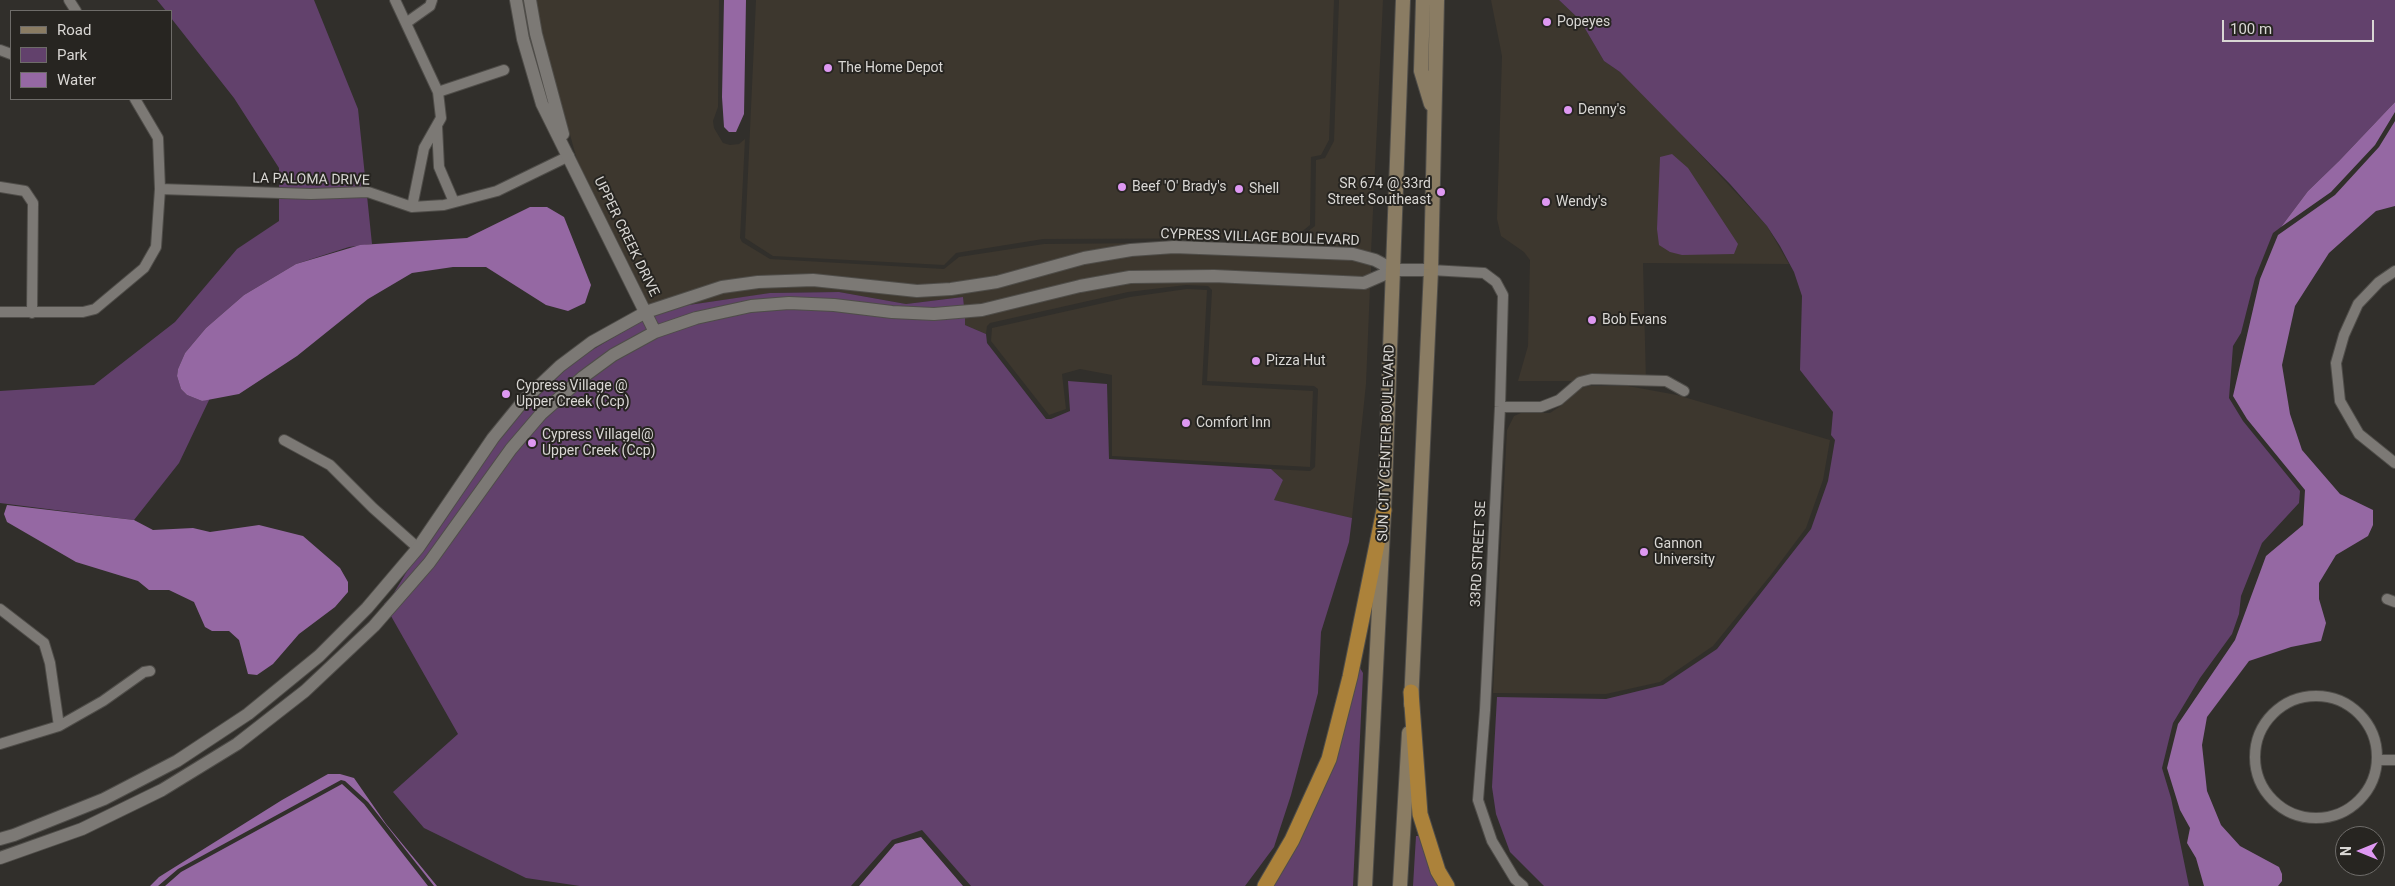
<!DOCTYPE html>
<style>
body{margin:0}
#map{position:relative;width:2395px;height:886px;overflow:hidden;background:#312f2b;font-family:Roboto,sans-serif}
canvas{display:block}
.legend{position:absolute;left:10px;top:10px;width:162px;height:90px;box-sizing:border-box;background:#272521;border:1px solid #6e6c69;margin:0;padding:6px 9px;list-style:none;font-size:15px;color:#d9d7d4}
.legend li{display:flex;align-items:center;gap:10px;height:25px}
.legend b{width:25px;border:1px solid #6e6c69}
.north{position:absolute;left:2335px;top:826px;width:50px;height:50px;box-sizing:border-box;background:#272521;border:1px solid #6e6c69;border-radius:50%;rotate:270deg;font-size:14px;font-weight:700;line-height:20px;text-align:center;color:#d9d7d4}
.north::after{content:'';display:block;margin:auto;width:18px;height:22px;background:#de98f2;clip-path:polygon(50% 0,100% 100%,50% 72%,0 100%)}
.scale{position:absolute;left:2222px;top:20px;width:152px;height:22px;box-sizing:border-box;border:2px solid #d9d7d4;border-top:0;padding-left:6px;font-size:15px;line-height:18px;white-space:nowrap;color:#d9d7d4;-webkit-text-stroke:4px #272521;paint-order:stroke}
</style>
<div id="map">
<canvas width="2395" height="886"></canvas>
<ul class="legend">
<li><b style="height:6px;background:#8a7c63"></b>Road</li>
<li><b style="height:14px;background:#62416c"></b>Park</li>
<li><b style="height:14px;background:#9568a3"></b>Water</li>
</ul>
<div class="north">N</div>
<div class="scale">100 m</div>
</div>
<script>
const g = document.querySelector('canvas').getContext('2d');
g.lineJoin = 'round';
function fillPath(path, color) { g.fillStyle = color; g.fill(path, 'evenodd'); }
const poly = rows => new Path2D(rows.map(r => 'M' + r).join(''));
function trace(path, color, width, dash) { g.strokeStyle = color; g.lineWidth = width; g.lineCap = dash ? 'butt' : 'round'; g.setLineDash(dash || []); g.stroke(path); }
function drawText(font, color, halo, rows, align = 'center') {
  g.font = font + ' Roboto,sans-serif'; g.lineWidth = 4; g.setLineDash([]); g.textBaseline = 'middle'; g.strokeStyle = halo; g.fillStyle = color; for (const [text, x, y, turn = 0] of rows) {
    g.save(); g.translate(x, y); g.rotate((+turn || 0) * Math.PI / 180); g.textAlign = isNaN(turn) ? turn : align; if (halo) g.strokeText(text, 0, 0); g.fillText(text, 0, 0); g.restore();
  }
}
fillPath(poly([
 [536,0,719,0,718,107,713,121,714,128,723,143,730,145,739,144,745,139,740,238,742,242,770,259,944,269,959,257,1044,244,1154,243,995,277,950,284,917,286,814,275,720,282,649,305,577,160,542,33],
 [756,0,1334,0,1329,140,1321,155,1311,157,1310,225,1294,238,1043,239,956,253,944,265,773,256,745,238],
 [1339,0,1383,0,1371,253,1198,243,1294,242,1315,226,1316,160,1325,158,1334,141],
 [1491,0,1559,0,1580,20,1604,61,1620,72,1659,110,1767,226,1789,264,1643,263,1646,381,1518,381,1528,346,1530,260,1524,252,1501,236,1497,219,1502,56],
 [1174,252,1352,259,1371,264,1371,274,1363,278,1214,271,964,306,963,297,906,304,839,292,772,293,675,307,723,292,758,287,813,285,884,293,1132,255],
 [1214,281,1370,286,1366,384,1352,518,1273,500,1283,480,1271,469,1310,471,1315,467,1318,389,1314,386,1207,381,1212,290,1208,286,1186,285,1128,292,990,323,987,326,986,334,965,325,965,317,1023,307,1082,291,1131,282],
 [1187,289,1207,290,1202,385,1313,391,1310,467,1112,456,1112,375,1080,369,1062,374,1066,409,1049,415,991,341,992,328,1130,297],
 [1589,386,1628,386,1677,395,1830,440,1823,480,1806,528,1770,576,1713,646,1660,682,1606,694,1493,693,1507,430,1514,416,1521,413,1550,413,1562,405,1580,388]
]), '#3d372e');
fillPath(poly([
 [157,0,314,0,358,109,372,244,349,247,296,264,244,295,206,328,185,353,178,369,177,376,181,389,187,395,202,401,210,398,179,463,134,520,0,503,0,391,94,385,175,322,237,249,279,221,279,168,234,98,171,18,171,11,166,11],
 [1559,0,2395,0,2395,102,2339,161,2308,191,2281,227,2273,233,2255,278,2241,333,2233,346,2229,398,2243,421,2300,491,2299,503,2262,543,2241,596,2239,614,2232,634,2200,678,2173,723,2162,768,2171,798,2189,886,1544,886,1510,852,1496,814,1492,787,1497,697,1606,699,1663,685,1717,649,1811,529,1828,481,1835,440,1831,435,1833,412,1800,370,1802,296,1794,272,1780,246,1767,226,1730,184,1620,72,1604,61,1580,20],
 [1672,154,1688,168,1738,244,1734,254,1682,255,1670,252,1659,245,1657,229,1660,157],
 [839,292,906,304,963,297,964,306,933,309,892,307,835,299,659,325,653,315,675,307,770,293],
 [789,309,965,317,965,325,986,334,987,343,1046,419,1051,419,1070,411,1068,381,1107,384,1109,459,1271,469,1283,480,1274,500,1352,518,1349,542,1321,632,1318,693,1291,795,1274,847,1245,886,971,886,922,830,892,840,851,886,580,886,526,878,424,828,393,792,458,734,391,616,516,452,546,418,587,381,617,359,658,337,698,323,752,312],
 [643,320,648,330,579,373,385,606,384,604,392,596,412,563,426,548,498,441,518,416,569,366,587,353],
 [1360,668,1363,673,1353,886,1271,886],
 [1416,836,1420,836,1440,886,1413,886]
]), '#62416c');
fillPath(poly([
 [724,0,746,0,744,114,736,132,729,132,724,127,722,97],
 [2395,102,2395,112,2375,145,2331,192,2281,227,2308,191,2339,161],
 [2395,121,2395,206,2376,211,2329,253,2295,306,2282,365,2290,414,2302,450,2340,494,2373,510,2373,525,2368,536,2336,555,2319,583,2319,599,2326,623,2321,641,2291,647,2249,661,2207,717,2202,745,2207,791,2221,825,2240,846,2279,867,2282,874,2282,881,2278,886,2204,886,2196,858,2187,843,2190,828,2180,810,2167,768,2178,724,2235,640,2266,556,2303,525,2305,490,2247,419,2233,396,2260,279,2278,235,2335,195,2379,147],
 [530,207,547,207,564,217,591,285,585,303,568,311,546,305,486,267,453,267,412,273,368,299,297,356,239,394,202,401,187,395,181,389,177,376,178,369,185,353,206,328,244,295,296,264,360,245,467,238],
 [7,505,134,520,153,530,193,528,210,532,259,525,303,536,340,568,348,582,348,592,335,607,299,634,273,664,257,675,248,674,239,640,229,631,212,631,205,627,194,602,169,590,149,590,138,581,76,562,7,522,4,514],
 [328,774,340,774,354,778,386,824,437,886,434,886,368,802,345,781,341,780,178,869,158,886,150,886,159,877,282,800],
 [342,784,364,804,428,886,165,886,181,872],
 [921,837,963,886,859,886,895,844]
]), '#9568a3');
const minor = poly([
 [69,0,76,11],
 [395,0,438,92,441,118,424,148,412,207],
 [406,23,430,6,432,0],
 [0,50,11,54],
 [438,92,504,70],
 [437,126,439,167,454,202],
 [0,187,25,191,33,203,32,313],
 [160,189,311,194,368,192,412,207,444,205,497,191,569,156],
 [1431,270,1484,273,1496,282,1503,295,1500,407,1485,710,1478,800,1492,841,1515,879,1523,886],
 [2395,271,2379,282,2358,304,2344,335,2336,363,2340,401,2359,434,2395,463],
 [0,312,83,312,95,309,144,268,156,247,160,189,158,138,135,99],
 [1500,407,1541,407,1559,400,1580,382,1592,379,1666,381,1684,391],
 [284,440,330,465,373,508,418,548],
 [2387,599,2395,602],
 [0,609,44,643,50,663,59,726,0,744],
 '2255 757a61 61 0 1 1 122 0a61 61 0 1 1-122 0Z',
 [59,726,103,701,144,672,150,671],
 [2378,760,2395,760]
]);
const tertiary = poly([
 [516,0,523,39,542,104,655,332],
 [530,0,536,34,563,134],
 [0,839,14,835,104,799,177,761,248,714,319,656,367,608,418,548,493,438,524,400,560,366,592,342,646,312,722,287,758,282,813,280,917,291,951,289,997,282,1084,258,1131,250,1174,247,1353,254,1375,260,1394,270],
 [0,858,82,829,162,790,237,744,305,691,374,626,429,563,511,449,541,414,583,377,613,355,655,332,696,318,751,306,789,303,834,305,892,312,934,314,982,310,1080,286,1130,277,1214,276,1364,283,1394,270,1431,270]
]);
const secondary = poly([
 [1423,0,1421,71,1431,104],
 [1411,704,1431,270,1437,0],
 [1365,886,1384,510,1403,0],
 [1400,886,1409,733]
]);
const motorway = poly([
 [1411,692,1420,814,1438,871,1447,886],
 [1265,886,1292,840,1329,759,1350,677,1384,510]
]);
trace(minor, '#4f4d49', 12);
trace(tertiary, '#4f4d49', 14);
trace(secondary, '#4f4d49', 16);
trace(motorway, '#4f4d49', 17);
trace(minor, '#7c7975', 10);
trace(tertiary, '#7c7975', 12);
trace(secondary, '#8a7c63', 14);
trace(motorway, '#ac823a', 15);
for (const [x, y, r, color] of [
 [1547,22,5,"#de98f2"],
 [828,68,5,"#de98f2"],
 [1568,110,5,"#de98f2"],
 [1122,187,5,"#de98f2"],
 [1239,189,5,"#de98f2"],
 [1441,192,5,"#de98f2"],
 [1546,202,5,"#de98f2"],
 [1592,320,5,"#de98f2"],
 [1256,361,5,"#de98f2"],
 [506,394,5,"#de98f2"],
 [1186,423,5,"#de98f2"],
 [532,443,5,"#de98f2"],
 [1644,552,5,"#de98f2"]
]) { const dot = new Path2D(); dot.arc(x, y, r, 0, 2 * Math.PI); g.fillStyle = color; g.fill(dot); trace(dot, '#272521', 2); }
drawText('14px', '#d9d7d4', '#272521', [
 ["Popeyes",1557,22],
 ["The Home Depot",838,68],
 ["Denny's",1578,110],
 ["SR 674 @ 33rd",1431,184,"right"],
 ["Street Southeast",1431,200,"right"],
 ["Beef 'O' Brady's",1132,187],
 ["Shell",1249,189],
 ["Wendy's",1556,202],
 ["Bob Evans",1602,320],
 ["Pizza Hut",1266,361],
 ["Cypress Village @",516,386],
 ["Upper Creek (Ccp)",516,402],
 ["Comfort Inn",1196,423],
 ["Cypress Villagel@",542,435],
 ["Upper Creek (Ccp)",542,451],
 ["Gannon",1654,544],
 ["University",1654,560]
], 'left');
drawText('14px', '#d9d7d4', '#272521', [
 ["LA PALOMA DRIVE",311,180,1],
 ["UPPER CREEK DRIVE",626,237,64],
 ["CYPRESS VILLAGE BOULEVARD",1260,238,2],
 ["SUN CITY CENTER BOULEVARD",1387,443,-88],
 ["33RD STREET SE",1479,554,-87]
]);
</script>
